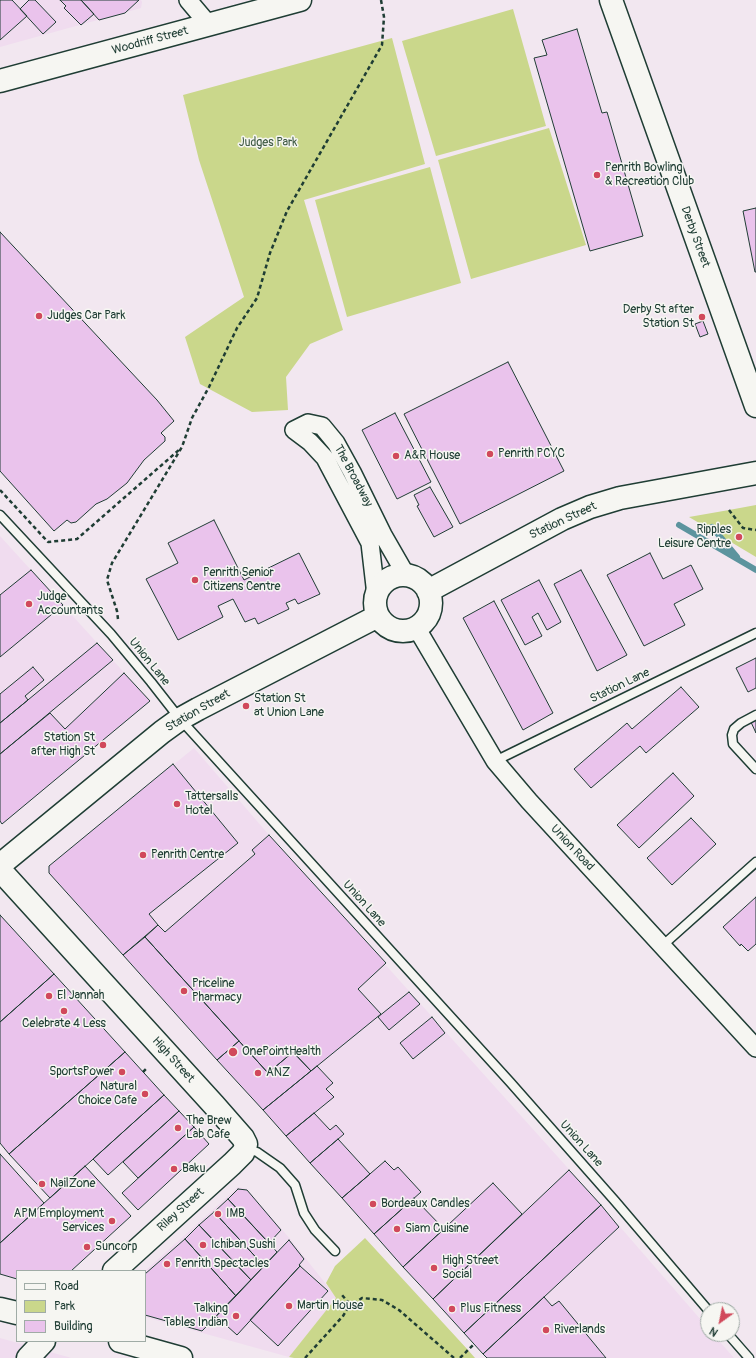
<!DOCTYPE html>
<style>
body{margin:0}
#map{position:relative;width:756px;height:1358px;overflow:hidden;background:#f2e7f0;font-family:Pangolin,sans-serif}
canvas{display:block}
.legend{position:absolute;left:16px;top:1270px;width:130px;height:72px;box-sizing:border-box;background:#f6f6f2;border:1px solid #a0aca6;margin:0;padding:5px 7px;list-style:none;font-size:12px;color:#1f3d34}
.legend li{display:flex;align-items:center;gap:8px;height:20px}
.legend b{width:20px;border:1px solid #a0aca6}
.north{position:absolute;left:700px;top:1302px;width:40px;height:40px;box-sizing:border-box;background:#f6f6f2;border:1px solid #a0aca6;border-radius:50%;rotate:213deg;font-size:11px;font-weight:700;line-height:16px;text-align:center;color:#1f3d34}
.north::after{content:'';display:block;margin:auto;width:14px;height:18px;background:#d1495b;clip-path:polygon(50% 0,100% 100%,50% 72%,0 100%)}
</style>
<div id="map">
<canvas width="756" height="1358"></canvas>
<ul class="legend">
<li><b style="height:5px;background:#f6f6f2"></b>Road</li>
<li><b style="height:11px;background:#cad78b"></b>Park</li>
<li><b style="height:11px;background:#eac3ec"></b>Building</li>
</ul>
<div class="north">N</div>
</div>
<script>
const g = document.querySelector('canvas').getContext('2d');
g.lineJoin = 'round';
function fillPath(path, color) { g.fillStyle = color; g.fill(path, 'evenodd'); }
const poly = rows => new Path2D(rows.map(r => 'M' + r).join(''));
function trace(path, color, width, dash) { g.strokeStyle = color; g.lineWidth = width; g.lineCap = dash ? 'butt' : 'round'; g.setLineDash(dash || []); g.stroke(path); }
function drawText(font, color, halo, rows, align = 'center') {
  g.font = font + ' Pangolin,sans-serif'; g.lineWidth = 3; g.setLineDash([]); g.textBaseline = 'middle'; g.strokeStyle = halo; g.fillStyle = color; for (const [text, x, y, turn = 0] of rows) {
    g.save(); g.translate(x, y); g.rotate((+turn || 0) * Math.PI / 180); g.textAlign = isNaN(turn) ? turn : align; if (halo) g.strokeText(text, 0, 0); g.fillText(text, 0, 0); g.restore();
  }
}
fillPath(poly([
 [0,0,141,0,142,2,141,8,0,47],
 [0,536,150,701,2,824,0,821],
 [194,748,269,835,601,1205,708,1328,708,1334,713,1334,734,1358,487,1358,49,873,49,866],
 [238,1187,247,1189,291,1240,337,1298,289,1357,145,1317,145,1271],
 [0,1338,68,1357,71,1358,0,1358]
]), '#f0dcef');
fillPath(poly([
 [513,9,546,126,436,156,402,41],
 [392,38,425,164,304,200,343,330,310,344,286,377,288,410,252,412,200,384,185,337,244,297,199,160,183,95],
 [549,128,586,245,471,279,438,160],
 [430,167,461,283,347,317,315,200],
 [756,505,756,557,689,517,729,510],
 [365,1238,468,1350,475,1358,294,1358,289,1357,336,1298,326,1283,335,1266]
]), '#cad78b');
trace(poly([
 [679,525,756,570],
 [712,527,737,557]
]), '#5c949e', 6);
const building = poly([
 [0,0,12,0,27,16,0,40,0,0],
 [29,0,35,0,56,22,43,34,20,9,29,0],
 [60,0,81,0,94,14,81,25,64,8,66,6,60,0],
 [81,0,139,0,125,13,99,20,81,0],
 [577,29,602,113,607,112,643,236,590,251,534,58,547,55,542,40,577,29],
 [756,208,756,272,755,272,743,211,756,208],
 [0,232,157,400,174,421,161,433,165,437,165,441,144,460,127,483,107,499,96,504,76,522,71,523,67,520,54,531,0,471,0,232],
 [703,321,708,334,700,337,695,324,703,321],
 [508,362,564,471,460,524,404,414,508,362],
 [395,413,431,482,397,499,362,430,395,413],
 [430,487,453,527,434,537,417,506,419,505,414,495,430,487],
 [214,520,244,580,299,553,320,594,298,604,295,599,286,603,289,609,258,624,255,618,245,622,233,599,218,606,223,617,178,640,146,579,178,563,168,543,214,520],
 [650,553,663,579,691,565,703,589,674,604,685,625,644,646,607,575,650,553],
 [31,570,63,605,0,657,0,595,31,570],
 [581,570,627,655,597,671,554,584,581,570],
 [539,580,561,622,547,630,538,613,532,617,542,636,525,645,501,600,539,580],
 [494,601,553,713,523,730,463,618,494,601],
 [97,643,113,660,0,754,0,723,97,643],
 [756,658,756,688,748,692,736,668,756,658],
 [33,667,44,680,25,696,28,700,0,723,0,694,33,667],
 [124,673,150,701,2,824,0,821,0,754,50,713,65,729,124,673],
 [681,687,699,707,646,753,640,746,591,788,574,769,627,723,632,729,681,687],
 [756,717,756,733,750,720,756,717],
 [173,764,238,843,149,914,158,925,123,955,49,873,49,866,173,764],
 [673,773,694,796,639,848,617,825,673,773],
 [691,818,716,844,672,885,647,858,691,818],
 [269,835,386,963,358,989,381,1014,311,1071,293,1052,268,1073,145,937,158,925,165,932,255,854,252,850,269,835],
 [756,897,756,944,748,951,741,944,740,946,723,927,756,897],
 [0,915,54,974,0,1022,0,915],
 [145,937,239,1041,217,1060,123,955,145,937],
 [54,974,125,1052,9,1154,0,1143,0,1022,54,974],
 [409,992,420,1004,389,1030,378,1017,409,992],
 [432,1017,445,1033,413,1059,400,1043,432,1017],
 [239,1041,268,1073,293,1052,311,1071,263,1110,217,1060,239,1041],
 [125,1052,164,1095,50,1198,9,1154,125,1052],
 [317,1066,333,1083,326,1089,334,1097,286,1136,263,1110,317,1066],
 [164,1095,179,1111,108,1175,93,1159,164,1095],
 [179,1111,194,1127,138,1178,123,1162,179,1111],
 [314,1113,330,1130,336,1125,344,1134,310,1163,286,1136,314,1113],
 [194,1127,209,1144,138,1210,122,1193,194,1127],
 [338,1139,370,1174,342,1198,310,1163,338,1139],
 [0,1154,44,1203,0,1243,0,1154],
 [385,1161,394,1170,398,1167,421,1192,374,1234,342,1198,385,1161],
 [85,1166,131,1216,71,1271,17,1271,17,1279,0,1274,0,1243,85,1166],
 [569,1170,601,1205,464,1333,433,1299,569,1170],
 [493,1183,522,1214,433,1299,403,1267,493,1183],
 [238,1189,247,1190,281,1230,269,1243,228,1199,238,1189],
 [414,1198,444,1229,403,1267,374,1234,414,1198],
 [228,1199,277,1252,264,1266,214,1212,228,1199],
 [601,1205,619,1227,483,1354,464,1333,601,1205],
 [214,1212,264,1266,251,1280,199,1225,214,1212],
 [199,1225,251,1280,236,1296,185,1239,199,1225],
 [185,1239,236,1296,202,1331,145,1315,145,1274,185,1239],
 [289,1240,304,1259,299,1265,300,1266,237,1335,216,1316,289,1240],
 [300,1266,328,1291,278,1346,250,1320,300,1266],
 [544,1297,552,1306,559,1301,606,1358,487,1358,483,1354,544,1297]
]);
fillPath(building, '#eac3ec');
trace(building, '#1f3d34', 1);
const lane = poly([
 [0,515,111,634,151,682,180,719,510,1082,615,1201,708,1310],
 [756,715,741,723,734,729,732,735,733,744,756,769],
 [495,761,756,633],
 [662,946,756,862],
 [246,1149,257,1152,280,1168,295,1185,304,1213,315,1230,335,1251],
 [728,1334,749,1358]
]);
const street = poly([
 [188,0,209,25],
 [376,595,370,543,325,458,310,442,294,430,308,423,322,426,336,443,352,472,383,535,406,575],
 [416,627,495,761,529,801,756,1048]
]);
const secondary = poly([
 [611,0,756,406],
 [0,81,300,0],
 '375 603a28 28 0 1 1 56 0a28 28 0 1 1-56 0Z',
 [428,591,562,519,590,507,620,498,756,473],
 [0,865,162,732,180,719,198,709,378,616],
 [0,870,214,1105,243,1138,246,1144,245,1148,243,1153,232,1164,114,1271],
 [0,1309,17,1313],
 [120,1341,181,1358],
 [28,1358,44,1341]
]);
trace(lane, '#1f3d34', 11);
trace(street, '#1f3d34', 20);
trace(secondary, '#1f3d34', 25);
trace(poly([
 [0,490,48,542,77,539,180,449],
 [729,510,743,528,756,530],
 [118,619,117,611,107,580,112,563,182,447,192,418,209,387,237,328,257,298,270,253,287,211,382,45,384,17,381,0],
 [143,1072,147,1068],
 [348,1308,362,1298,382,1300,399,1310,454,1358],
 [305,1358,343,1316,348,1308,348,1302,342,1295],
 [460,1358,474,1344]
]), '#1f3d34', 2.5, [4, 3]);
trace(lane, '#f6f6f2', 8);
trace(street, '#f6f6f2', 17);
trace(secondary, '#f6f6f2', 22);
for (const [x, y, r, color] of [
 [597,175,4,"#d1495b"],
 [39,316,4,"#d1495b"],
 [702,317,4,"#d1495b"],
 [490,454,4,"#d1495b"],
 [396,456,4,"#d1495b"],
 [739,537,4,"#d1495b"],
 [195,580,4,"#d1495b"],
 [29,604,4,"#d1495b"],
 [246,706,4,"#d1495b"],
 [103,745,4,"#d1495b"],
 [177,804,4,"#d1495b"],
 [143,855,4,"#d1495b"],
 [184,991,4,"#d1495b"],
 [49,996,4,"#d1495b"],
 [64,1011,4,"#d1495b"],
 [233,1052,5,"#d1495b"],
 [122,1072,4,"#d1495b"],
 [258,1073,4,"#d1495b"],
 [145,1094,4,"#d1495b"],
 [178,1128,4,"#d1495b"],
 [174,1169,4,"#d1495b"],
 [42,1184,4,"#d1495b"],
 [373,1204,4,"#d1495b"],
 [218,1214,4,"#d1495b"],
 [112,1221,4,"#d1495b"],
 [397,1229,4,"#d1495b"],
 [203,1245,4,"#d1495b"],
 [87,1247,4,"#d1495b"],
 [167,1264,4,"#d1495b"],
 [434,1268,4,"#d1495b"],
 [289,1306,4,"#d1495b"],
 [452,1309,4,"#d1495b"],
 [236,1316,4,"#d1495b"],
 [546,1330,4,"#d1495b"]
]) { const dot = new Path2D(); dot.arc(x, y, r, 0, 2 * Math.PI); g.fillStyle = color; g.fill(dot); trace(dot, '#f6f6f2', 1.5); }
drawText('12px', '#1f3d34', '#f6f6f2', [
 ["Woodriff Street",150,41,-15],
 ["Derby Street",695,237,70],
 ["The Broadway",353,476,62],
 ["Station Street",563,521,-25],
 ["Union Lane",149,662,51],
 ["Station Lane",620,686,-26],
 ["Station Street",198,711,-30],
 ["Union Road",572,848,47],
 ["Union Lane",364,904,48],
 ["High Street",173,1060,48],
 ["Union Lane",581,1144,48],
 ["Riley Street",181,1210,-42]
]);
drawText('12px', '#415c45', '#f6f6f2', [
 ["Judges Park",268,143]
]);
drawText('12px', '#1f3d34', '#f6f6f2', [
 ["Penrith Bowling",605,168],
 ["& Recreation Club",605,182],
 ["Derby St after",694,310,"right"],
 ["Station St",694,324,"right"],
 ["Judges Car Park",47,316],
 ["Penrith PCYC",498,454],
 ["A&R House",404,456],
 ["Ripples",731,530,"right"],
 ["Leisure Centre",731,544,"right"],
 ["Penrith Senior",203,573],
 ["Citizens Centre",203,587],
 ["Judge",37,597],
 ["Accountants",37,611],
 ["Station St",254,699],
 ["at Union Lane",254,713],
 ["Station St",95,738,"right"],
 ["after High St",95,752,"right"],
 ["Tattersalls",185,797],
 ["Hotel",185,811],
 ["Penrith Centre",151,855],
 ["Priceline",192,984],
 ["Pharmacy",192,998],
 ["El Jannah",57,996],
 ["Celebrate 4 Less",64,1024,"center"],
 ["OnePointHealth",242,1052],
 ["SportsPower",114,1072,"right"],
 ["ANZ",266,1073],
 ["Natural",137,1087,"right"],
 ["Choice Cafe",137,1101,"right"],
 ["The Brew",186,1121],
 ["Lab Cafe",186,1135],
 ["Baku",182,1169],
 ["NailZone",50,1184],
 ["Bordeaux Candles",381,1204],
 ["APM Employment",104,1214,"right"],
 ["Services",104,1228,"right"],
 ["IMB",226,1214],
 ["Siam Cuisine",405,1229],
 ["Ichiban Sushi",211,1245],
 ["Suncorp",95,1247],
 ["High Street",442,1261],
 ["Social",442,1275],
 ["Penrith Spectacles",175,1264],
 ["Martin House",297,1306],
 ["Talking",228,1309,"right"],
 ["Tables Indian",228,1323,"right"],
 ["Plus Fitness",460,1309],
 ["Riverlands",554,1330]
], 'left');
</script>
